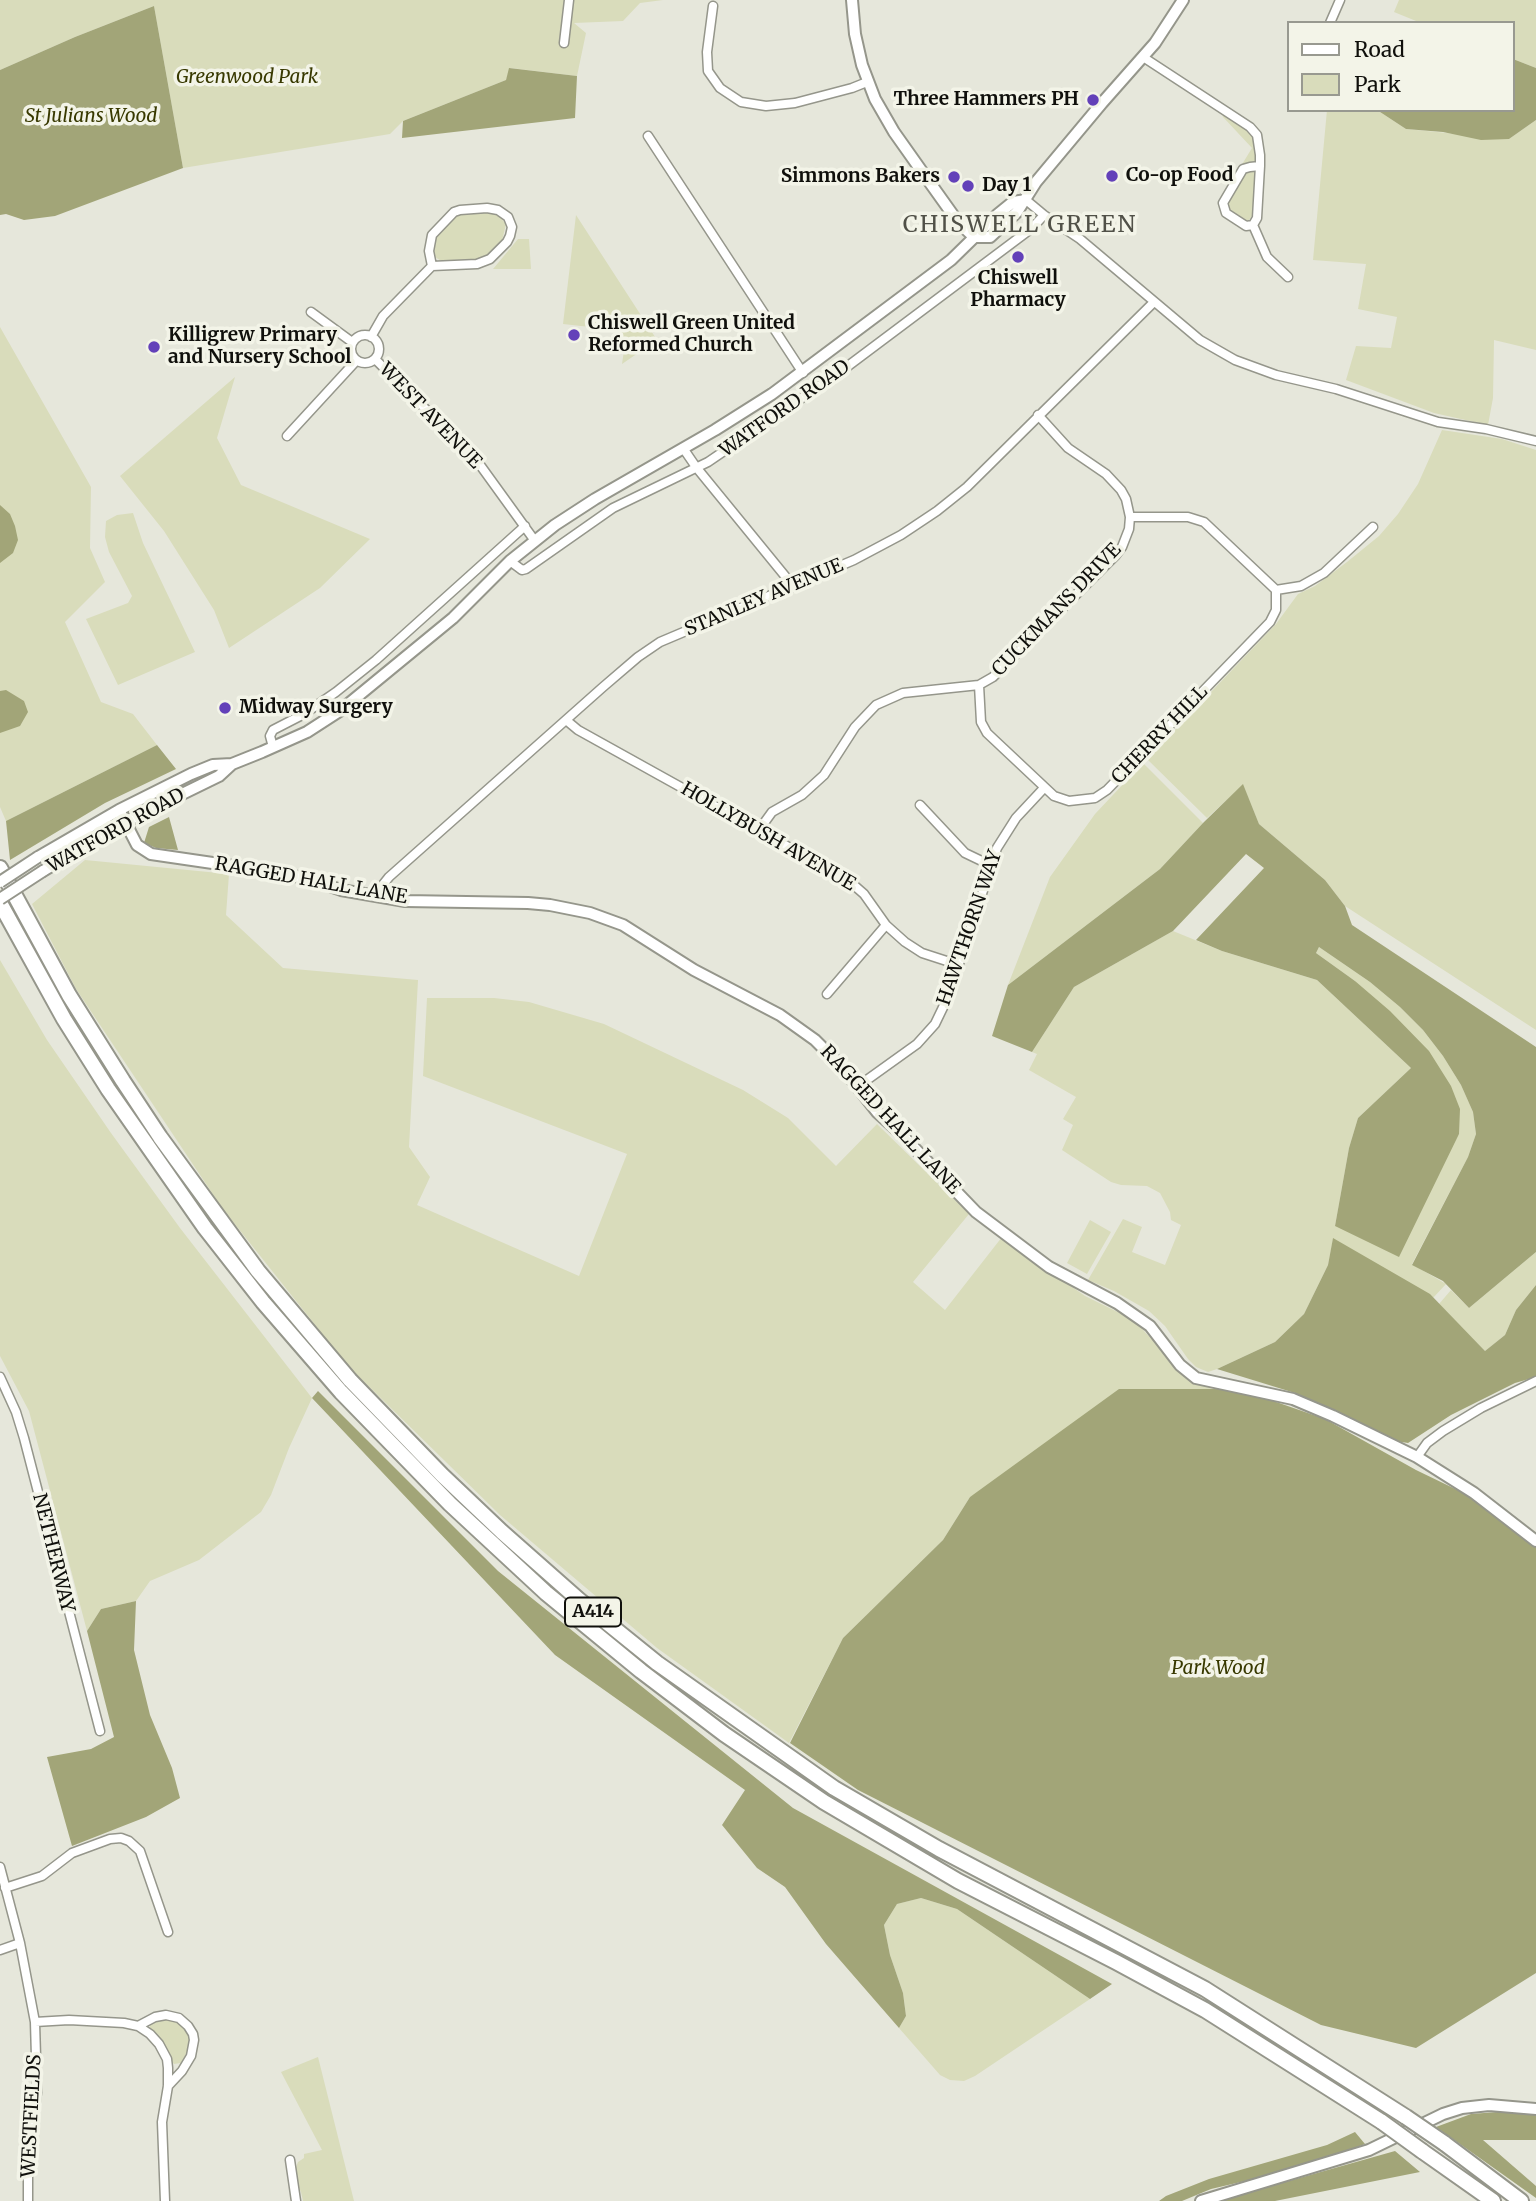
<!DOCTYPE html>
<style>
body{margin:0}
#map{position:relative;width:1536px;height:2201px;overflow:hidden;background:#e6e7db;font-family:Merriweather,serif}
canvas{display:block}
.legend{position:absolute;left:1287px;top:21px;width:228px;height:91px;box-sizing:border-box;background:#f3f4e8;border:2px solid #989990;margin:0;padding:9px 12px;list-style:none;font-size:21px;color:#10100c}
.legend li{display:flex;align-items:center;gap:14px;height:35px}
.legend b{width:35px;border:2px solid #989990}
</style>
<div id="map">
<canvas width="1536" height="2201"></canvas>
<ul class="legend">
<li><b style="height:9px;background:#fff"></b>Road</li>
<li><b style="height:19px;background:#d9dcbb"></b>Park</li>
</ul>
</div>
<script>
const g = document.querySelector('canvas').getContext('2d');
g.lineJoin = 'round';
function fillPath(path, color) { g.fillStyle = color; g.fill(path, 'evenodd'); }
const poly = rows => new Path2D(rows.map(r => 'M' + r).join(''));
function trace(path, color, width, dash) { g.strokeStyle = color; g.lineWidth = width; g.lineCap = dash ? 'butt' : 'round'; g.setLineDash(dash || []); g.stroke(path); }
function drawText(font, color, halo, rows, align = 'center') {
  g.font = font + ' Merriweather,serif'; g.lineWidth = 7; g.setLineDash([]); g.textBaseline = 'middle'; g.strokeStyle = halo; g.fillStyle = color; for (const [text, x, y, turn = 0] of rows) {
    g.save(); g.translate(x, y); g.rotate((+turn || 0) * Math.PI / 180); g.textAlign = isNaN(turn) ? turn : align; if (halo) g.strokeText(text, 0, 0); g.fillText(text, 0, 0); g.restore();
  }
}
fillPath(poly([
 [0,0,663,0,640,3,623,21,574,23,586,33,577,76,510,68,506,80,403,121,390,134,183,168,154,6,75,37,0,70],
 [1399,0,1536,0,1536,68,1513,59,1513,23,1421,23,1394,12],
 [1327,110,1377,110,1406,129,1509,139,1536,120,1536,350,1494,340,1493,398,1488,425,1434,413,1346,380,1356,346,1391,348,1397,317,1358,309,1366,264,1313,260],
 [1222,113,1247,130,1253,137,1257,158,1252,164,1241,166,1252,148,1223,117],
 [1253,170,1256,173,1254,213,1249,220,1244,221,1230,213,1227,201,1245,172],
 [486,211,498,215,506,224,502,241,487,257,473,261,443,262,435,257,433,252,436,239,440,231,455,216,465,212],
 [576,215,657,340,622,364,625,343,617,330,563,324],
 [518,239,529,239,531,269,493,269],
 [0,327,91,487,90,548,105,582,65,622,101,702,133,714,157,745,6,821,0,807],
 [235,377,217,438,241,485,370,539,320,588,229,648,214,610,164,531,120,476],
 [1442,430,1502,439,1536,450,1536,1030,1345,906,1325,880,1259,824,1243,785,1207,818,1147,759,1276,624,1298,594,1315,586,1347,562,1379,536,1398,514,1418,484],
 [133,513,143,543,195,652,118,685,86,619,128,603,132,596,109,552,105,537,106,521,117,515],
 [1143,763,1203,823,1160,869,1008,985,1050,877,1095,814],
 [85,860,229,874,226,915,283,968,418,980,409,1147,430,1177,417,1205,579,1276,627,1154,423,1076,427,998,494,998,529,1002,604,1024,743,1090,788,1118,836,1166,877,1124,969,1214,913,1282,945,1310,1002,1237,1085,1296,1134,1320,1189,1380,1225,1389,970,1497,943,1540,843,1638,789,1743,657,1648,500,1515,347,1365,222,1208,76,989,32,904],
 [1173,931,1222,951,1317,980,1411,1068,1358,1118,1349,1148,1335,1226,1447,1154,1459,1134,1355,981,1316,953,1319,947,1370,982,1400,1007,1423,1030,1443,1056,1461,1085,1473,1112,1476,1134,1468,1157,1412,1264,1446,1284,1433,1298,1333,1239,1328,1265,1304,1314,1275,1342,1217,1369,1208,1372,1196,1367,1188,1359,1165,1326,1149,1311,1114,1291,1088,1280,1123,1219,1142,1227,1132,1252,1165,1265,1181,1225,1171,1220,1170,1212,1160,1193,1147,1186,1121,1185,1111,1182,1062,1150,1073,1125,1063,1119,1076,1097,1029,1070,1037,1054,1032,1052,1074,987],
 [0,960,47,1040,111,1133,180,1228,312,1398,289,1448,271,1495,261,1512,199,1560,150,1581,136,1601,101,1609,87,1631,29,1411,0,1356],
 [1090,1220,1111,1232,1087,1274,1067,1263],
 [1536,1252,1536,1285,1516,1310,1505,1335,1485,1351,1439,1304,1451,1290,1469,1308],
 [921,1898,957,1909,1090,1999,975,2076,964,2081,950,2080,940,2075,899,2028,906,2016,903,1993,890,1955,884,1925,897,1904],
 [161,2019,169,2019,181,2023,188,2034,190,2042,188,2050,181,2063,174,2064,172,2062,160,2038,150,2028,150,2024],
 [318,2057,354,2201,303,2201,301,2192,298,2186,295,2170,298,2162,304,2158,304,2154,322,2150,281,2072]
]), '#d9dcbb');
fillPath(poly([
 [154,6,183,168,55,216,24,220,6,214,0,215,0,70,75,37],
 [1513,59,1536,68,1536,120,1509,139,1481,140,1443,132,1406,129,1377,110,1513,110],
 [509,68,577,76,575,118,402,138,403,121,506,80],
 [0,505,10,514,15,526,18,540,13,553,0,563],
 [6,690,24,701,28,712,20,726,0,733,0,691],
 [157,745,176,769,105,803,10,860,6,821],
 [1243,784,1259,824,1325,880,1345,906,1352,925,1536,1047,1536,1252,1469,1308,1443,1281,1412,1265,1468,1157,1476,1134,1473,1112,1461,1085,1443,1056,1423,1030,1400,1007,1370,982,1319,947,1316,953,1355,981,1390,1011,1429,1051,1451,1086,1460,1109,1459,1134,1399,1257,1335,1226,1349,1148,1358,1118,1411,1068,1317,980,1222,951,1196,940,1264,868,1246,854,1173,931,1074,987,1032,1052,992,1036,1008,985,1160,869,1203,823],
 [169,817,178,850,156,848,144,843,149,827],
 [1333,1238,1430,1294,1485,1351,1505,1335,1516,1310,1536,1285,1536,1377,1515,1383,1451,1415,1408,1443,1389,1440,1295,1393,1217,1369,1275,1342,1304,1314,1328,1265],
 [1119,1389,1239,1389,1325,1419,1416,1470,1474,1498,1536,1539,1536,1973,1416,2048,1321,2025,858,1790,790,1743,843,1638,943,1540,970,1497],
 [318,1391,498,1571,793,1808,1112,1984,1090,1999,957,1909,921,1898,897,1904,884,1925,890,1955,903,1993,906,2016,899,2028,826,1944,785,1887,757,1868,722,1825,745,1790,555,1655,312,1398],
 [136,1601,134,1650,150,1715,172,1768,180,1798,146,1817,72,1846,47,1757,91,1749,114,1737,87,1631,101,1609],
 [1510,2111,1536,2115,1536,2140,1483,2140,1536,2186,1536,2198,1436,2127,1471,2114],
 [1355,2132,1365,2144,1331,2157,1279,2173,1211,2189,1182,2201,1159,2201,1166,2196,1209,2179,1327,2145],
 [1395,2151,1420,2172,1275,2201,1218,2201]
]), '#a2a578');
const street = poly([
 [713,6,707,52,708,71,720,88,741,102,766,106,795,103,852,88,867,82],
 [1330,23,1340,0],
 [564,43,569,0],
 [1143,57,1250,127,1257,135,1260,155,1260,166,1257,218,1253,225,1246,226,1226,213,1223,203,1243,169,1250,167,1260,166],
 [648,136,803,373],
 [1026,200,1044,215,1080,239,1200,340,1235,360,1276,375,1336,389,1438,422,1486,429,1536,441],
 [1253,225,1267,257,1288,277],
 [311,312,352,342],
 '351 349a14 14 0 1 1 28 0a14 14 0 1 1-28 0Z',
 [371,337,383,316,432,266,477,264,490,259,507,242,510,236,512,227,508,217,498,210,487,208,460,210,454,212,432,235,429,251,432,266],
 [375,359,475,458,535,541],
 [287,436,356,361],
 [683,448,696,467,794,587],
 [1130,517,1188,517,1204,522,1276,590],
 [510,561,522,570,526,569,613,508,708,462,840,372,1032,228,1044,215],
 [1276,590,1301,586,1324,573,1373,527],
 [979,685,981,722,987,733,1054,796,1069,801,1095,798,1107,790,1270,622,1276,610,1276,590],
 [566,720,578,730,848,880,864,894,886,925,905,942,922,953,959,965],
 [273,747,270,736,273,730,304,714,336,692,376,660,525,526],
 [920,805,965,853,990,865],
 [759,830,772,812,802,795,824,775,855,727,876,705,903,693,979,685,993,677,1116,555,1122,547,1129,529,1130,517,1126,499,1121,490,1106,474,1068,448,1038,415],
 [374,896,389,877,603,687,638,657,660,642,854,560,901,535,937,511,967,487,1154,302],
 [827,994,886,925],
 [857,1087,917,1044,935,1024,948,997,997,848,1016,818,1044,788],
 [0,1377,16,1412,24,1438,100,1731],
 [1417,1457,1427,1443,1443,1431,1481,1408,1536,1381],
 [0,1867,20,1943,35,2022,37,2092,28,2166,28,2201],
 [5,1888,42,1876,72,1853,110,1839,121,1838,129,1841,140,1851,168,1932],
 [0,1950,20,1943],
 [35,2022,69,2020,124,2023,138,2026,150,2034,159,2044,167,2059,168,2068,168,2086,162,2122,165,2201],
 [138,2026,155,2017,166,2015,179,2018,188,2026,193,2034,194,2040,191,2056,182,2071,168,2086],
 [290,2160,296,2201]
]);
const secondary = poly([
 [852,0,855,34,862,65,875,99,894,132,923,173,958,222,974,237],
 [974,237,990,237,1017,212,1036,182,1102,103,1155,43,1183,0],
 [119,810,137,845,151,854,274,872,309,879,341,890,405,901,528,903,550,905,590,913,623,925,694,970,780,1015,815,1040,841,1066,877,1112,897,1130,976,1212,1049,1267,1117,1303,1150,1326,1180,1365,1196,1378,1293,1399,1333,1416,1417,1457,1474,1493,1536,1541],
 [38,857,119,810,191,774,213,765,232,764,262,752,307,732,341,710,453,618,510,561,555,525,595,499,715,430,772,394,951,260,997,215,1013,202,1026,200],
 [43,871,125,822,219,776,232,764],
 [1201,2201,1369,2150,1443,2114,1462,2108,1489,2105,1536,2109]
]);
const highway = poly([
 [0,868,69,995,123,1081,160,1137,258,1271,350,1380,442,1475,502,1532,579,1600,657,1663,834,1788,939,1849,1205,1989,1406,2117],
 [0,903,64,1019,108,1089,205,1228,263,1302,341,1392,450,1504,546,1593,641,1671,724,1734,824,1802,958,1881,1116,1962,1205,2010,1382,2122],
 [1444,2143,1521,2201],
 [1422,2151,1493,2201]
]);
trace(street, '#95968b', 11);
trace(secondary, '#95968b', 14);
trace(highway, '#95968b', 18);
trace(street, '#fff', 8);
trace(secondary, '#fff', 10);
trace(highway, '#fff', 14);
const secondaryBridge = poly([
 [0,882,38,857],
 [0,899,43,871]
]);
const highwayBridge = poly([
 [1406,2117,1444,2143],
 [1382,2122,1422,2151]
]);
trace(secondaryBridge, '#95968b', 14, []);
trace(highwayBridge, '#95968b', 18, []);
trace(secondaryBridge, '#fff', 10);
trace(highwayBridge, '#fff', 14);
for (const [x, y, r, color] of [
 [1093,100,7,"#6341b9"],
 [1112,176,7,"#6341b9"],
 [954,177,7,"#6341b9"],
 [968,186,7,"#6341b9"],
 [1018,257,7,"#6341b9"],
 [574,335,7,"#6341b9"],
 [154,347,7,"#6341b9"],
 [225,708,7,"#6341b9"]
]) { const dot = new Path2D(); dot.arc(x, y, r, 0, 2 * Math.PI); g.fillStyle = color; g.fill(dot); trace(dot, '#f3f4e8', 2.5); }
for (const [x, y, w] of [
 [593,1612,56]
]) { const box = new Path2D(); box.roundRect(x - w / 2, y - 14.5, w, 29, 5); g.fillStyle = '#f3f4e8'; g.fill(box); trace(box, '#10100c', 2); }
drawText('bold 18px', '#10100c', null, [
 ["A414",593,1612]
]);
drawText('italic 19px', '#383900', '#f3f4e8', [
 ["Greenwood Park",247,78],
 ["St Julians Wood",91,117],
 ["Park Wood",1218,1669]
]);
drawText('bold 19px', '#10100c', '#f3f4e8', [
 ["Three Hammers PH",1079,100,"right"],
 ["Co-op Food",1126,176],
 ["Simmons Bakers",940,177,"right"],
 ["Day 1",982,186],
 ["Chiswell",1018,279,"center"],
 ["Pharmacy",1018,301,"center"],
 ["Chiswell Green United",588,324],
 ["Reformed Church",588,346],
 ["Killigrew Primary",168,336],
 ["and Nursery School",168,358],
 ["Midway Surgery",239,708]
], 'left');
drawText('19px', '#10100c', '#f3f4e8', [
 ["WATFORD ROAD",785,409,-35],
 ["WEST AVENUE",430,416,46],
 ["STANLEY AVENUE",764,598,-23],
 ["CUCKMANS DRIVE",1057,610,-46],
 ["CHERRY HILL",1160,735,-46],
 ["WATFORD ROAD",116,831,-29],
 ["HOLLYBUSH AVENUE",768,837,30],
 ["RAGGED HALL LANE",311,881,10],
 ["HAWTHORN WAY",970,928,-71],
 ["RAGGED HALL LANE",890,1120,47],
 ["NETHERWAY",53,1553,76],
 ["WESTFIELDS",32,2116,-87]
]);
g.letterSpacing = '2px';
drawText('23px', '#515148', '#f3f4e8', [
 ["CHISWELL GREEN",1020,225]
]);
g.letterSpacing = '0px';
</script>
